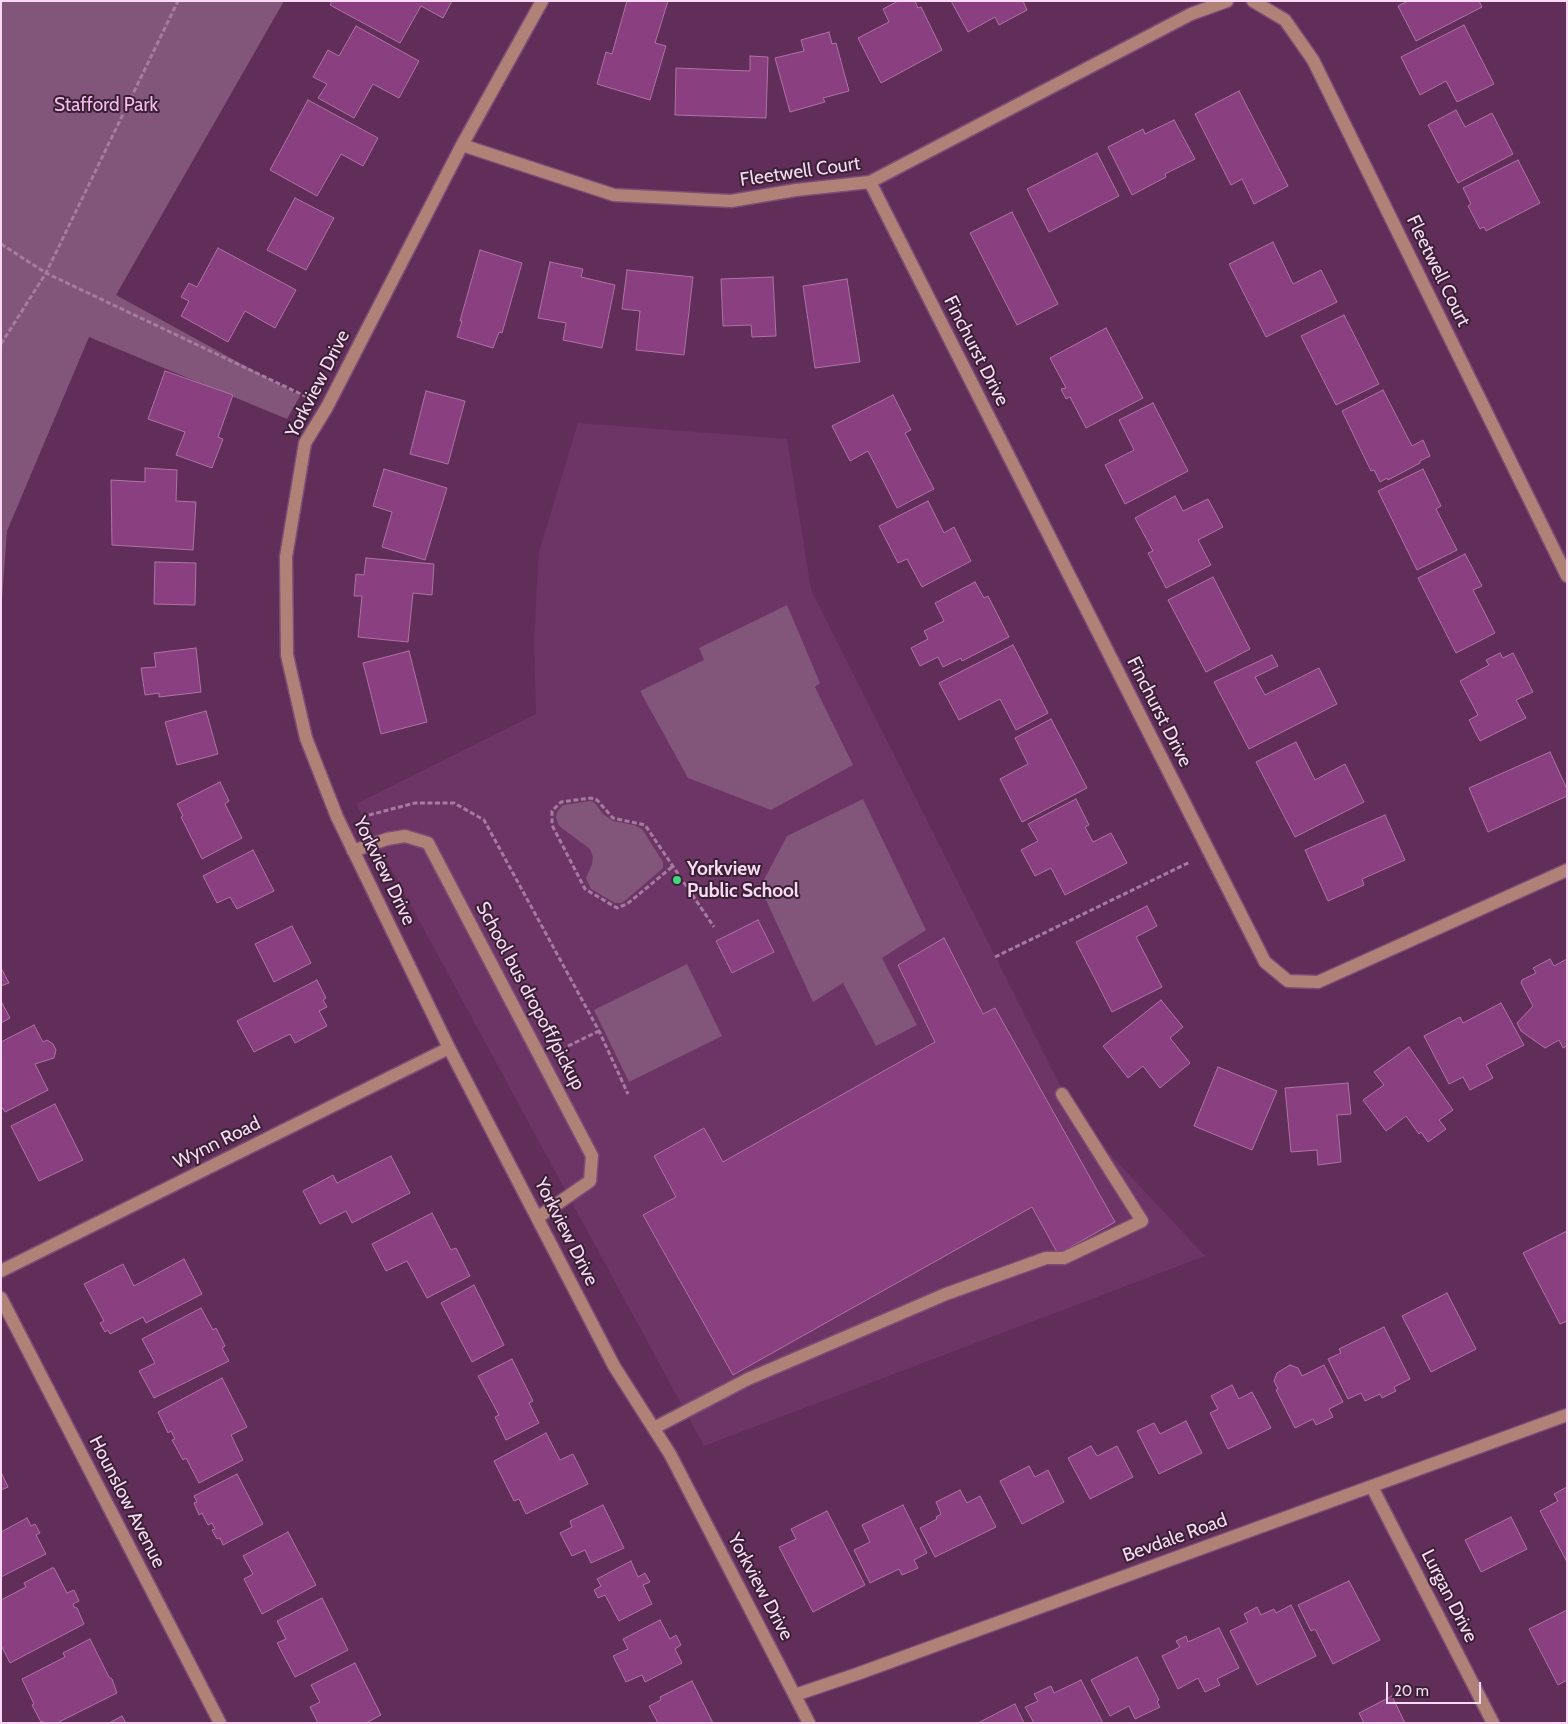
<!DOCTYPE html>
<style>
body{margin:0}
#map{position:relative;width:1568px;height:1724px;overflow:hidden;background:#612e5a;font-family:Cabin,sans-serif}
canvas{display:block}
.frame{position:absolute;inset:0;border:2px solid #f9d9f3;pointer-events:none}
.scale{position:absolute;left:1386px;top:1682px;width:95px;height:22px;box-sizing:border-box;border:2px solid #f9d9f3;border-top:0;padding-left:6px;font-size:15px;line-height:18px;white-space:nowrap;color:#f9d9f3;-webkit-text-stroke:4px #392135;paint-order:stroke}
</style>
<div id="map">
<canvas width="1568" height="1724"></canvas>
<div class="frame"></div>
<div class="scale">20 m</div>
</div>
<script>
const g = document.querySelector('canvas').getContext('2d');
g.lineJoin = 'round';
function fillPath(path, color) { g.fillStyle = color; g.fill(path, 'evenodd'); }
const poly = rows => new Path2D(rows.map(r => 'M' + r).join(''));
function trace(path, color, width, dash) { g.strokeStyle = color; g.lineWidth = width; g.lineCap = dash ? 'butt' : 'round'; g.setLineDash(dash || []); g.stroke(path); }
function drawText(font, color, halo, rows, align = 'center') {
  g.font = font + ' Cabin,sans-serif'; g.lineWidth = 4; g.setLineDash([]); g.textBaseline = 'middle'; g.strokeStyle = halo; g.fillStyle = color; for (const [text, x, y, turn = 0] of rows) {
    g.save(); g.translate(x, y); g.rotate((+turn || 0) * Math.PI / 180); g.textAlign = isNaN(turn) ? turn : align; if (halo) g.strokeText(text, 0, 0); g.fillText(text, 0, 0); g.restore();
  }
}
fillPath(poly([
 [578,423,787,439,811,590,1077,1119,1205,1256,704,1446,356,804,536,714,534,642,539,552]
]), '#6d3466');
fillPath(poly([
 [1,1,284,1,116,295,300,396,287,419,89,337,7,531,1,613],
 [787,605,820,683,815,687,853,765,771,810,688,778,640,691,704,660,699,648],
 [863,799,926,930,882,958,917,1025,876,1046,843,983,813,1002,760,887,787,836],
 [590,801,594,802,603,814,613,821,634,825,642,829,663,862,663,868,626,900,621,903,615,903,591,889,586,878,592,864,593,857,590,849,559,826,556,818,557,812,563,805],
 [687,964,722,1036,629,1082,594,1010]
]), '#82557b');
const building = poly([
 [332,1,452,1,443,18,421,6,400,43,330,5,332,1],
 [627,1,668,1,655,43,666,46,650,100,597,84,606,52,612,54,627,1],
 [898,1,915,1,918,8,921,7,942,50,881,83,858,38,889,22,883,9,898,1],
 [951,1,1023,1,1027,10,999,25,995,17,968,32,951,1],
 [1408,1,1479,1,1482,7,1416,41,1398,6,1408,1],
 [1464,25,1494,84,1457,102,1446,81,1420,95,1401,57,1464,25],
 [356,26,419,61,399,98,373,84,354,118,318,98,327,84,313,77,328,50,339,56,356,26],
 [829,32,832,44,836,43,849,91,823,98,825,102,790,112,775,58,804,51,801,40,829,32],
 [750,56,768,57,766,118,675,115,676,68,750,71,750,56],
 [1239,91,1288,186,1254,204,1242,179,1231,185,1195,114,1239,91],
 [308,100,378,138,363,166,341,154,317,196,270,170,308,100],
 [1456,110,1465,127,1492,113,1513,154,1458,183,1428,125,1456,110],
 [1174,120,1195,159,1165,174,1166,177,1132,195,1108,147,1143,129,1145,134,1174,120],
 [1097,153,1119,196,1049,232,1027,189,1097,153],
 [1518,160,1540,203,1486,231,1484,227,1480,229,1468,206,1471,204,1463,188,1518,160],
 [295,198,334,218,306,270,267,250,295,198],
 [1012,212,1058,304,1017,325,970,233,1012,212],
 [1273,242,1293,284,1321,270,1337,302,1266,337,1229,264,1273,242],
 [218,248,296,290,275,328,245,311,228,342,181,316,189,301,181,297,189,283,197,287,218,248],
 [480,250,522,263,502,333,499,332,493,348,457,337,462,321,460,321,480,250],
 [550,262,583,269,581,277,615,285,602,348,563,340,566,323,538,318,550,262],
 [627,270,693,277,684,355,636,350,640,311,622,309,627,270],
 [773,277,776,336,752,337,751,325,723,326,721,279,773,277],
 [847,279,860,362,815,368,803,286,847,279],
 [1344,315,1379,384,1336,405,1301,336,1344,315],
 [1106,328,1143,398,1086,428,1070,397,1066,399,1061,389,1066,388,1050,358,1106,328],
 [165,371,233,395,218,437,223,439,212,468,176,455,185,432,148,419,165,371],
 [1383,390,1412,446,1423,440,1430,456,1420,461,1420,463,1388,480,1387,478,1380,482,1374,470,1371,471,1342,411,1383,390],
 [426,391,465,401,448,464,410,454,426,391],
 [893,395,911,430,905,433,934,489,897,508,868,451,850,461,832,426,893,395],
 [1153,403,1188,471,1125,504,1105,465,1134,450,1119,420,1153,403],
 [145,468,177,470,176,501,196,502,193,550,112,545,111,480,145,482,145,468],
 [384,469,447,488,425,560,382,547,392,512,373,506,384,469],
 [1423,469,1441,506,1436,509,1457,550,1417,570,1378,491,1423,469],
 [1175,496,1183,511,1208,499,1223,527,1198,540,1211,565,1166,588,1148,553,1153,551,1135,518,1175,496],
 [928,501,944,533,954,527,971,561,922,587,907,559,898,563,879,526,928,501],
 [1465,554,1482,586,1473,590,1495,633,1456,653,1418,578,1465,554],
 [366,558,434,564,432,595,413,593,408,642,358,637,362,596,354,596,356,574,364,575,366,558],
 [155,562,196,563,195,605,154,604,155,562],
 [1213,577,1250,649,1206,672,1168,600,1213,577],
 [975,582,984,598,988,596,1009,637,962,661,961,658,943,667,938,657,920,666,911,648,928,639,924,631,944,621,935,603,975,582],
 [1013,645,1048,713,1016,730,1000,699,959,720,939,683,1013,645],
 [196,648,201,692,159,697,159,693,145,695,141,668,156,667,154,653,196,648],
 [409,651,427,722,381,734,363,663,409,651],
 [1500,653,1503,658,1513,653,1533,692,1516,700,1526,718,1480,741,1469,720,1478,715,1460,681,1489,665,1486,660,1500,653],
 [1272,655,1278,666,1255,677,1265,695,1319,668,1337,704,1249,749,1214,682,1272,655],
 [206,711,218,754,177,765,165,722,206,711],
 [1051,719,1087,788,1022,822,1000,779,1028,764,1015,738,1051,719],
 [1296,742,1315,780,1345,764,1364,802,1295,837,1256,762,1296,742],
 [1550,752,1567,789,1567,796,1488,832,1469,788,1550,752],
 [220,782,229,801,225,804,242,838,202,859,181,817,183,816,177,804,220,782],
 [1076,799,1089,825,1085,827,1093,842,1111,833,1127,863,1065,895,1051,868,1035,876,1021,850,1038,841,1028,824,1076,799],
 [1385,815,1405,860,1362,879,1364,885,1328,901,1305,850,1385,815],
 [253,850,274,891,237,909,230,897,217,903,203,876,253,850],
 [1147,906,1157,926,1136,937,1162,987,1112,1012,1076,942,1147,906],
 [758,920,774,952,732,973,716,941,758,920],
 [292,926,311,963,274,982,255,944,292,926],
 [944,938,983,1014,995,1008,1115,1222,1058,1254,1032,1207,733,1375,643,1215,676,1197,654,1156,704,1128,723,1162,935,1042,898,965,944,938],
 [1550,959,1554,966,1567,959,1567,1046,1563,1048,1559,1040,1545,1048,1521,1031,1517,1023,1533,1006,1521,983,1522,980,1536,973,1533,968,1550,959],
 [1,968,9,983,1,986,1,968],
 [317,980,326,998,323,1000,327,1007,319,1011,327,1026,295,1043,290,1034,254,1052,237,1021,317,980],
 [1161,1000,1183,1027,1170,1038,1190,1063,1160,1088,1143,1066,1128,1078,1103,1046,1161,1000],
 [1,1001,10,1018,1,1023,1,1001],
 [1501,1003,1524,1045,1486,1065,1493,1078,1470,1090,1463,1077,1449,1084,1424,1036,1460,1017,1463,1023,1501,1003],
 [34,1025,43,1042,47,1040,53,1044,56,1050,54,1058,35,1064,48,1090,5,1112,1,1106,1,1042,34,1025],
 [1409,1047,1453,1110,1439,1120,1446,1129,1428,1142,1421,1132,1419,1134,1406,1116,1386,1131,1363,1100,1384,1085,1374,1072,1409,1047],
 [1218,1067,1277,1091,1252,1150,1194,1126,1218,1067],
 [1348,1083,1351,1114,1337,1115,1341,1162,1318,1165,1317,1150,1291,1152,1285,1088,1348,1083],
 [55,1104,83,1160,39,1181,11,1126,55,1104],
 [391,1156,410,1193,352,1223,346,1211,320,1224,303,1191,333,1175,337,1183,391,1156],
 [432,1213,451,1250,456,1248,470,1276,427,1298,407,1261,386,1271,372,1244,432,1213],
 [1567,1231,1567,1321,1560,1324,1523,1253,1567,1231],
 [184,1259,202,1294,146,1323,143,1317,110,1334,108,1330,105,1332,100,1323,104,1321,84,1284,123,1264,134,1286,184,1259],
 [474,1285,504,1345,472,1362,441,1303,474,1285],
 [1447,1293,1476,1349,1431,1372,1402,1316,1447,1293],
 [201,1308,213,1330,216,1328,225,1346,222,1348,229,1361,154,1398,139,1371,155,1363,142,1339,201,1308],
 [1384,1327,1410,1379,1394,1387,1396,1391,1382,1398,1380,1394,1365,1401,1361,1393,1348,1399,1328,1359,1341,1353,1339,1349,1384,1327],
 [512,1359,533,1401,529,1403,539,1423,506,1440,495,1417,499,1415,478,1376,512,1359],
 [1290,1365,1298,1368,1302,1376,1324,1365,1343,1402,1329,1409,1333,1417,1316,1425,1313,1419,1295,1428,1276,1390,1278,1389,1274,1381,1277,1373,1290,1365],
 [222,1378,247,1427,231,1435,243,1460,199,1483,186,1458,183,1460,172,1440,175,1439,171,1431,168,1433,158,1412,222,1378],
 [1232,1385,1239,1399,1252,1392,1271,1428,1228,1449,1210,1413,1218,1409,1211,1396,1232,1385],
 [1186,1421,1202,1453,1159,1474,1137,1431,1154,1423,1160,1434,1186,1421],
 [546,1433,560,1460,573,1454,588,1484,526,1514,519,1499,514,1501,494,1461,546,1433],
 [1091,1446,1097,1456,1117,1446,1133,1477,1090,1499,1068,1458,1091,1446],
 [1029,1466,1035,1477,1048,1470,1064,1502,1022,1524,1000,1481,1029,1466],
 [1,1472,8,1487,1,1490,1,1472],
 [237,1474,263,1524,223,1545,220,1538,217,1539,212,1530,215,1529,212,1523,208,1525,202,1513,199,1515,194,1503,197,1502,194,1496,237,1474],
 [1567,1487,1567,1562,1540,1511,1558,1501,1554,1494,1567,1487],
 [960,1490,967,1503,980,1496,996,1527,935,1557,920,1528,937,1519,936,1517,941,1514,936,1502,960,1490],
 [603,1505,624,1548,591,1563,585,1550,572,1556,560,1533,572,1527,570,1521,603,1505],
 [903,1505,927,1553,914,1560,918,1568,902,1575,899,1569,870,1583,854,1550,870,1542,862,1525,903,1505],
 [827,1511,865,1585,813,1612,779,1547,796,1539,791,1529,827,1511],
 [1511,1517,1527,1549,1481,1572,1465,1540,1511,1517],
 [27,1518,31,1526,35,1524,40,1533,36,1535,46,1554,1,1577,1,1532,27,1518],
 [288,1532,316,1585,262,1614,244,1579,253,1574,243,1556,288,1532],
 [631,1561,638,1577,645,1573,650,1582,643,1585,652,1604,619,1621,605,1595,598,1598,594,1590,601,1586,597,1579,631,1561],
 [52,1568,54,1568,67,1593,74,1590,79,1601,73,1604,74,1607,77,1608,84,1624,10,1663,1,1645,1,1600,26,1587,24,1583,52,1568],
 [1349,1581,1380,1640,1333,1664,1315,1629,1311,1631,1298,1605,1349,1581],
 [322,1598,348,1650,295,1677,277,1643,286,1639,277,1621,322,1598],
 [1291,1605,1316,1656,1257,1685,1230,1631,1248,1622,1244,1614,1257,1607,1261,1615,1274,1609,1276,1613,1291,1605],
 [1567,1610,1567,1680,1558,1685,1529,1629,1567,1610],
 [660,1620,670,1639,676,1635,681,1645,675,1649,682,1663,645,1682,642,1675,626,1682,613,1656,628,1649,623,1639,660,1620],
 [1219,1628,1239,1668,1217,1679,1220,1685,1205,1692,1198,1678,1178,1689,1162,1656,1180,1647,1176,1641,1186,1636,1188,1642,1219,1628],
 [90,1639,109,1677,112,1679,117,1693,57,1723,44,1723,43,1721,41,1722,32,1705,34,1704,22,1679,65,1657,63,1653,90,1639],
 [1137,1657,1159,1700,1157,1702,1160,1707,1135,1719,1129,1706,1110,1716,1091,1680,1137,1657],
 [355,1663,381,1715,366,1723,318,1723,310,1707,320,1702,311,1685,355,1663],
 [1081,1680,1103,1723,1034,1723,1025,1707,1038,1701,1034,1694,1051,1686,1054,1693,1081,1680],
 [692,1681,713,1723,658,1723,649,1706,661,1700,660,1697,692,1681],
 [1392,1696,1405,1723,1364,1723,1359,1713,1392,1696],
 [1015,1704,1024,1723,978,1723,999,1712,1015,1704],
 [122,1716,126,1723,109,1723,122,1716]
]);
fillPath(building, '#8a4080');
trace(building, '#ad73a3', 1);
const minor = poly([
 [542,1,462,145,327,407,305,443,286,557,287,655,306,738,337,817,449,1048,614,1366,670,1454,809,1723],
 [1253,1,1285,20,1313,60,1567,576],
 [462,145,614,195,731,201,796,190,870,182,1191,14,1227,1],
 [870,182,1265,962,1288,981,1318,982,1567,870],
 [353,851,387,839,405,836,428,843,592,1156,590,1181,537,1218],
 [1,1271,449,1048],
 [1,1298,220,1723],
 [654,1428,748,1379,946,1294,1046,1258,1064,1258,1142,1221,1062,1094],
 [1372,1487,1493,1723],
 [795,1695,857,1674,1567,1415]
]);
trace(minor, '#7c4d76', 15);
trace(poly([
 [1,244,46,273,307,397],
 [1,344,46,273,178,1],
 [369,815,415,803,454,803,484,820,599,1031,628,1094],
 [672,867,627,904,617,908,585,889,552,825,552,811,561,802,591,798,597,800,613,818,645,825,714,927],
 [995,957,1190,862],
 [568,1046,599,1031]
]), '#a57b9f', 3, [5, 2.5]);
trace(minor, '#af8177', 12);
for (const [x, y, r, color] of [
 [677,880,5,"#40d77d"]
]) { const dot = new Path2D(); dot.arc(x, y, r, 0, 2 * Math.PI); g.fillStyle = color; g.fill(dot); trace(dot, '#392135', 2); }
drawText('19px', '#fabcef', '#392135', [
 ["Stafford Park",106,105]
]);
drawText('19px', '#f9d9f3', '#392135', [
 ["Fleetwell Court",800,172,-8],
 ["Fleetwell Court",1438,271,64],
 ["Finchurst Drive",976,351,63],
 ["Yorkview Drive",318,384,-63],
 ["Finchurst Drive",1159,712,63],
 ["Yorkview Drive",384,871,64],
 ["School bus dropoff/pickup",530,996,62],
 ["Wynn Road",217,1143,-26],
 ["Yorkview Drive",566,1232,63],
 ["Hounslow Avenue",127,1502,63],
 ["Bevdale Road",1175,1538,-20],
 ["Yorkview Drive",760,1587,62],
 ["Lurgan Drive",1449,1596,63]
]);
drawText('bold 19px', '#f9d9f3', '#392135', [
 ["Yorkview",687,869],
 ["Public School",687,891]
], 'left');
</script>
